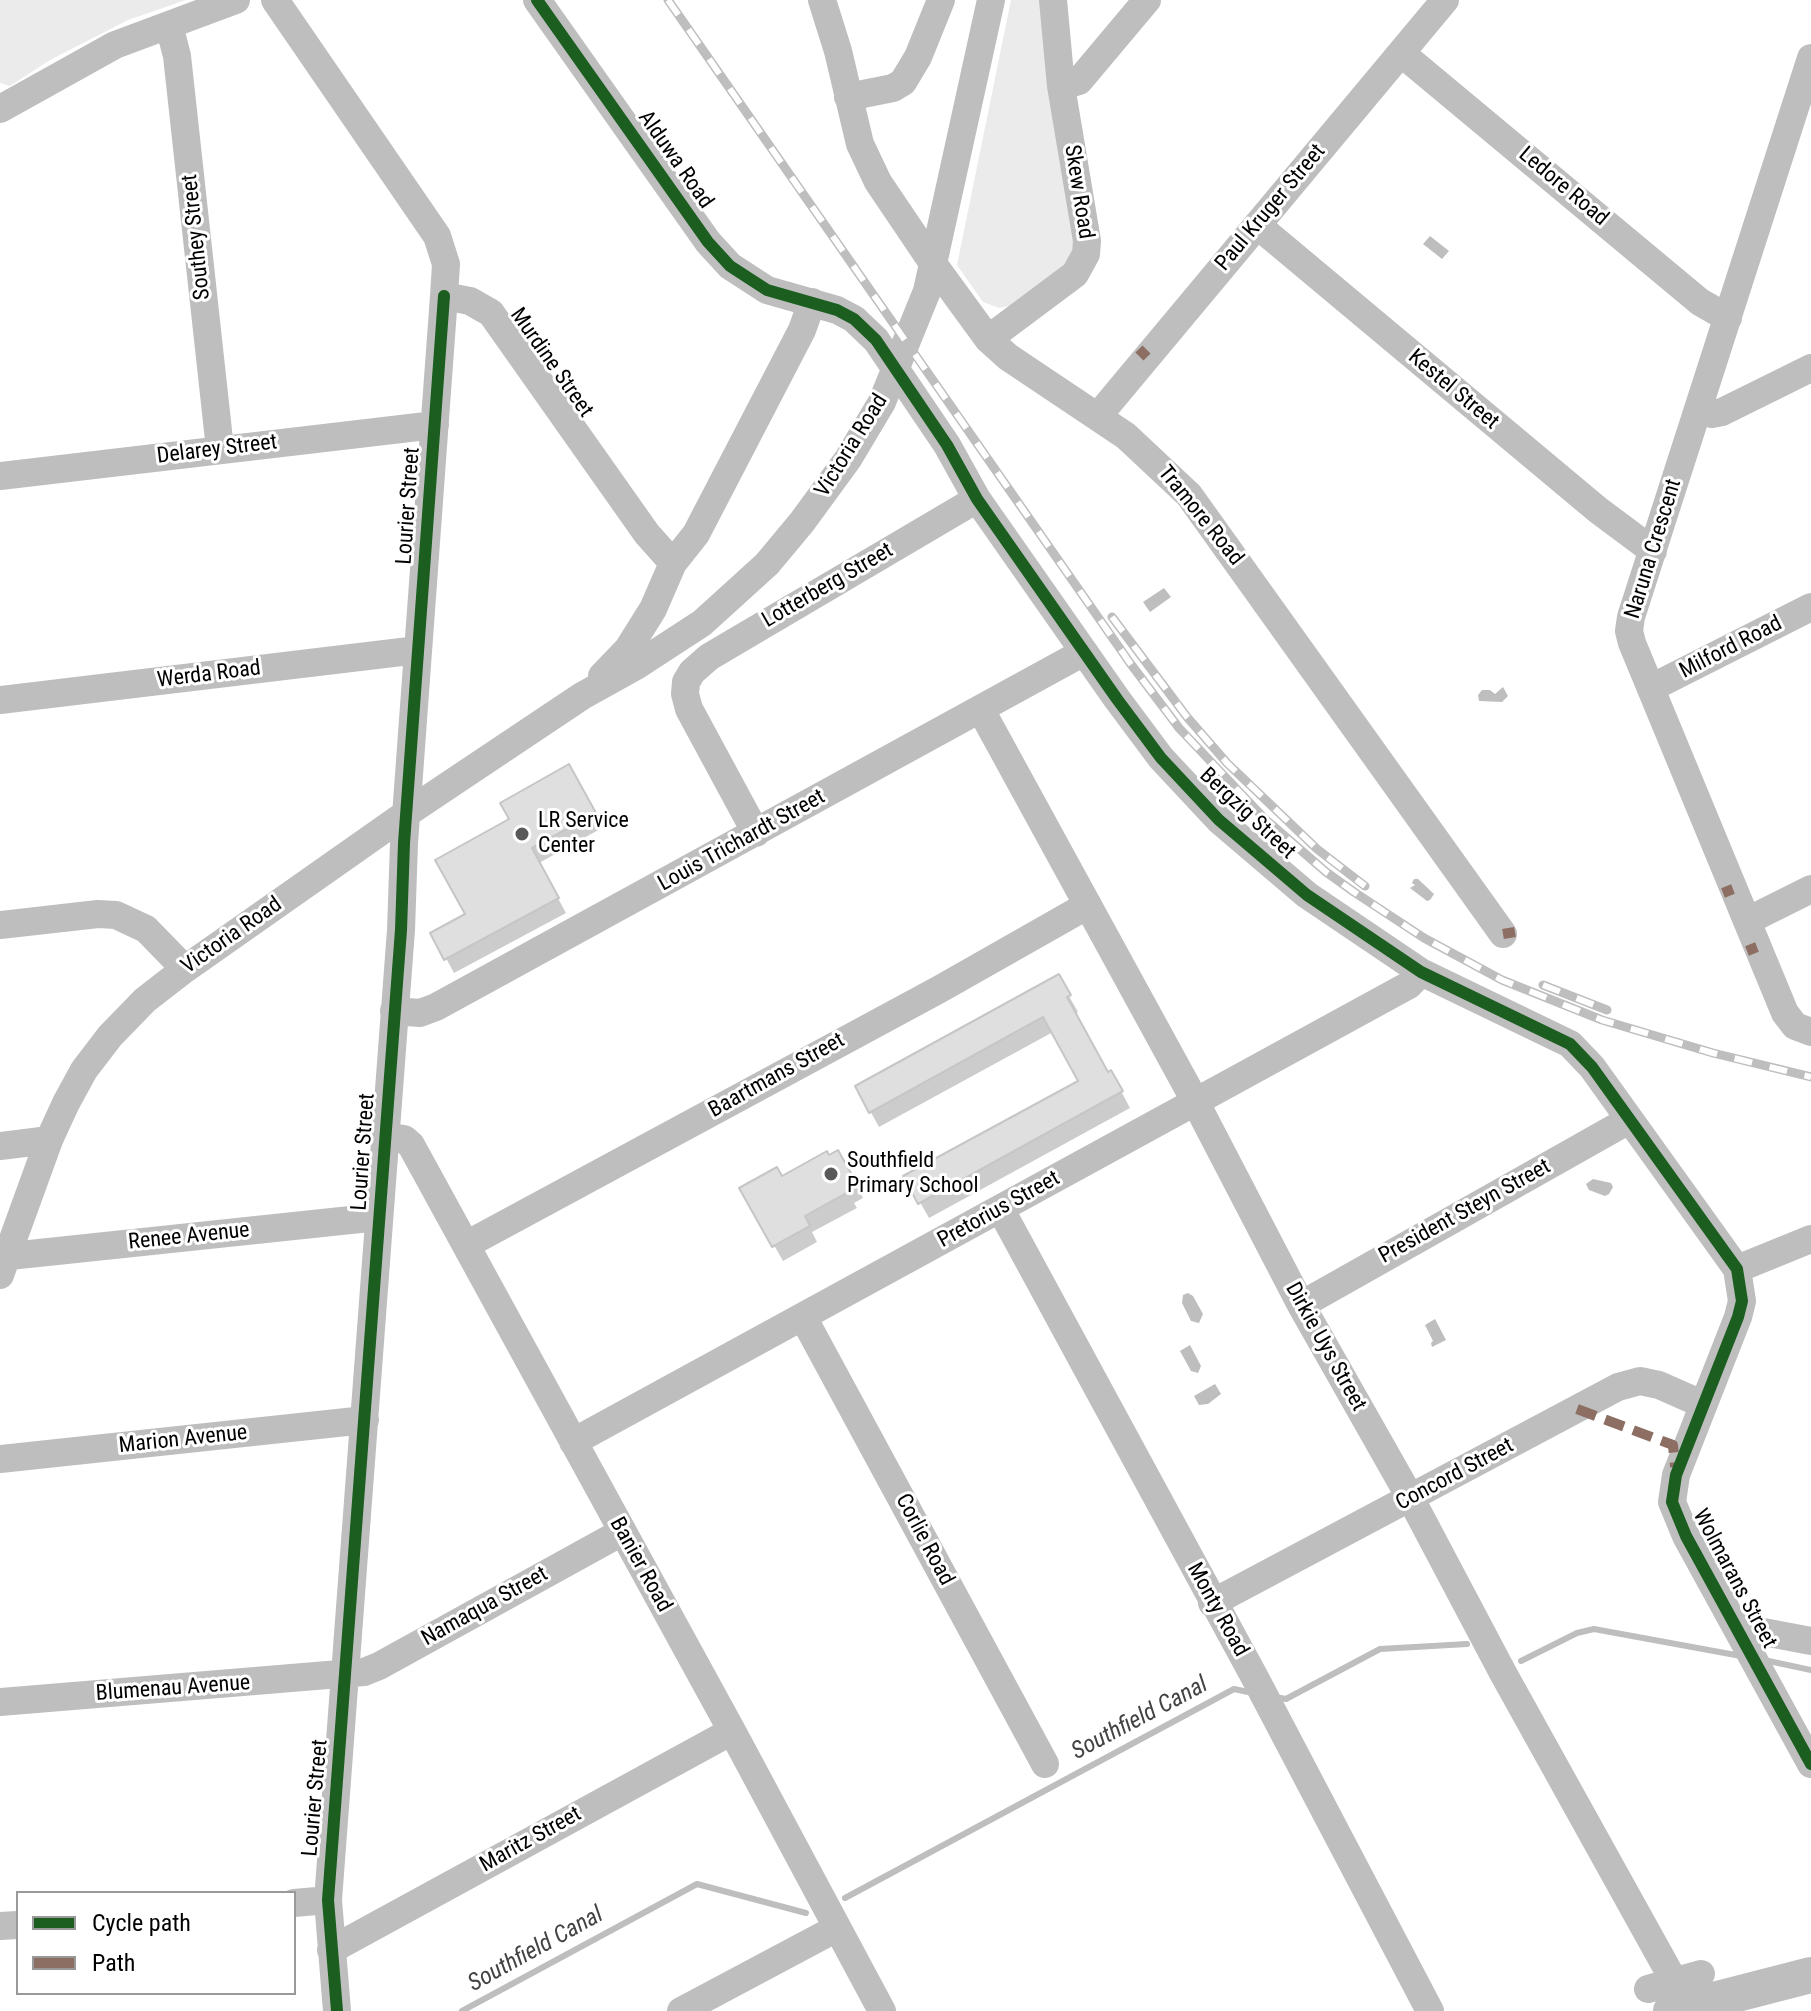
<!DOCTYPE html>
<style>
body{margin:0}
#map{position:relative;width:1811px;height:2011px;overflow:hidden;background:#fff;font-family:"Roboto Condensed",sans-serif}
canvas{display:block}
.legend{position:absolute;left:16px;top:1891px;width:280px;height:104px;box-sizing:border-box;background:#fff;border:2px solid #999;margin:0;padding:10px 14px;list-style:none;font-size:24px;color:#000}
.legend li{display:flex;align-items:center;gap:16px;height:40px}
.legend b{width:40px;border:2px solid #999}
</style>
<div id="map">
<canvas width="1811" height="2011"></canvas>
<ul class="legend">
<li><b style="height:10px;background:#1b5e20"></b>Cycle path</li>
<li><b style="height:10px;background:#8d6e63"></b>Path</li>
</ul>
</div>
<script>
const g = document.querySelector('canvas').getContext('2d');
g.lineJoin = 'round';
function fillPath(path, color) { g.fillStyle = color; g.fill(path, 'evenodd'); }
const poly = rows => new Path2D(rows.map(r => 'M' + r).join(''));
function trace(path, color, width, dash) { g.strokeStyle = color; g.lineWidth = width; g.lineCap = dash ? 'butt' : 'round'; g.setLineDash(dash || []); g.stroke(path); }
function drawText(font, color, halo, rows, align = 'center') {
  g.font = font + ' "Roboto Condensed",sans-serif'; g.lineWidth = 6; g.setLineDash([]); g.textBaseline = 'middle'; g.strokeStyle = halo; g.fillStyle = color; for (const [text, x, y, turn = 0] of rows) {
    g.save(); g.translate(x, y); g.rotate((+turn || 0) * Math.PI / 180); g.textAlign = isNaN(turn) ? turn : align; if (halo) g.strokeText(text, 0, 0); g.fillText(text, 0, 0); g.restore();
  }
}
fillPath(poly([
 [0,0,186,0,128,20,50,60,10,86,0,83],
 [1011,0,1043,0,1077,256,1009,306,999,308,983,302,957,265]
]), '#ebebeb');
fillPath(poly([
 [1430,236,1449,251,1442,259,1423,244],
 [1164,588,1171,597,1150,612,1143,602],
 [1503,687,1508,696,1502,702,1479,701,1478,695,1482,690,1490,690,1495,694],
 [1414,879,1418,879,1434,894,1430,900,1427,901,1410,888,1415,885,1412,883],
 [1593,1179,1611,1183,1613,1187,1609,1194,1605,1196,1589,1190,1586,1184],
 [1188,1293,1193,1296,1203,1314,1199,1323,1191,1321,1182,1303,1183,1295],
 [1435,1319,1446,1340,1432,1347,1431,1343,1433,1341,1425,1325],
 [1190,1345,1201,1366,1198,1373,1191,1371,1180,1351],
 [1215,1384,1221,1394,1208,1404,1199,1405,1194,1396]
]), '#bebebe');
fillPath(poly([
 [569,767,602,828,539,863,566,913,454,973,433,934,468,915,512,820],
 [1058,977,1078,1012,1074,1014,1107,1074,1111,1072,1130,1108,929,1218,906,1177,1080,1081,1053,1032,879,1127,857,1087],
 [837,1152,863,1198,854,1203,857,1208,812,1232,817,1242,783,1261,742,1189,782,1178]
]), '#0003');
trace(poly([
 [1764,1660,1811,1670],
 [1521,1661,1577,1633,1594,1629,1741,1656],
 [1275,1697,1286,1699,1380,1649,1467,1644],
 [845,1898,1234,1689,1253,1693],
 [462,2011,697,1884,806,1913]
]), '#bebebe', 6);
const building = poly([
 [569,764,596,813,532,848,559,898,444,960,430,933,465,914,435,860,509,819,500,803,569,764],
 [1059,974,1071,995,1067,997,1108,1072,1111,1070,1123,1091,918,1204,903,1176,1078,1081,1043,1017,869,1113,855,1086,1059,974],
 [838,1150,856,1182,847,1187,850,1191,805,1216,810,1226,772,1247,739,1188,777,1167,782,1176,827,1151,829,1155,838,1150]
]);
fillPath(building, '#dfdfdf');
trace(building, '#c6c6c6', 2);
trace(poly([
 [275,0,437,236,446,264,444,296,470,301,491,313,647,534,673,563],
 [537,0,708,242,730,266,767,290,837,310,854,319,876,340,947,445,977,499,1117,699,1161,758,1219,820,1307,895,1421,972,1570,1044,1592,1067,1737,1269,1742,1301,1738,1317,1676,1475,1672,1502,1686,1536,1811,1764],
 [822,0,838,51,860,144,878,182,934,265,988,339,1008,357,1126,436,1189,495,1503,934],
 [169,25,177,56,220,449],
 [1401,53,1700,302,1728,318],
 [1811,58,1631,617,1629,631,1632,643,1785,1013,1795,1026,1811,1032],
 [1061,86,1079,81,1147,0],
 [848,97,893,88,903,82,918,57,941,0],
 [0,109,115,45,236,0],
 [1257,225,1598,510,1653,551],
 [988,339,1075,274,1086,254,1087,241,1061,86,1053,0],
 [1698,410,1712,414,1722,412,1811,368],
 [1098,416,1445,0],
 [0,476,435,425],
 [602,676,628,649,653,609,673,563,696,534,802,330,812,302],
 [1651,688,1811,607],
 [0,700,418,650],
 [981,710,1195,1101,1301,1305,1411,1499,1503,1673,1674,1981],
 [756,833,689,709,685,694,686,682,692,672,709,657,977,499],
 [1747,921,1811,889],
 [0,925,98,914,116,915,146,929,185,969],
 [394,1011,420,1013,436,1007,1084,652],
 [385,1136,404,1139,411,1145,732,1731,882,2011],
 [0,1146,49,1140],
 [1001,1210,1254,1676,1430,2011],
 [466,1245,940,989,1088,905],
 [0,1257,379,1217],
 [1737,1269,1811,1239],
 [0,1275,49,1140,66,1103,84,1070,110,1036,145,1000,185,969,407,813,582,696,636,666,702,623,767,564,802,522,848,459,882,402,927,291,991,0],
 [1301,1305,1629,1120],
 [803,1317,1045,1764],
 [573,1442,1409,985,1421,972],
 [0,1459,365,1420],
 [1212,1603,1618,1387,1640,1381,1659,1385,1702,1404],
 [1737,1627,1811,1641],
 [0,1702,364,1672,379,1666,622,1532],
 [294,1903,328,1900],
 [0,1926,18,1925],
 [331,1950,732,1731],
 [1648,1989,1701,1974],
 [337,2011,328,1900,401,930,404,843,444,296],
 [681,2011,837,1928]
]), '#bebebe', 28);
trace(poly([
 [1671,2011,1811,1975]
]), '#bebebe', 36);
const rail = poly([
 [668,0,1130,663,1179,728,1265,819,1326,872,1354,892,1424,938,1502,980,1602,1020,1713,1053,1811,1077],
 [1112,617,1187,717,1227,763,1317,849,1365,886],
 [1543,985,1607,1010]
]);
trace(rail, '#bebebe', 9);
trace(rail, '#fff', 6, [18]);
trace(poly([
 [1139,349,1147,357],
 [1723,893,1733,889],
 [1503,934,1515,932],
 [1747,951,1757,947],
 [1577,1409,1673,1445,1675,1467]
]), '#8d6e63', 10, [20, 10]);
trace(poly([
 [537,0,708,242,730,266,767,290,837,310,854,319,876,340,947,445,977,499,1117,699,1161,758,1219,820,1307,895,1421,972,1570,1044,1592,1067,1737,1269,1742,1301,1738,1317,1676,1475,1672,1502,1686,1536,1811,1764],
 [337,2011,328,1900,401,930,404,843,444,296]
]), '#1b5e20', 12);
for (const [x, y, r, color] of [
 [522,834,8,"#595959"],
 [831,1174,8,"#595959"]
]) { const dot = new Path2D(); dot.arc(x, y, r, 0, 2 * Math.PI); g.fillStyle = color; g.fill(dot); trace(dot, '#fff', 3); }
drawText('22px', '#000', '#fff', [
 ["Alduwa Road",675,160,55],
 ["Ledore Road",1563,187,40],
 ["Skew Road",1078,192,81],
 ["Paul Kruger Street",1271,208,-50],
 ["Southey Street",197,237,-96],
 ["Murdine Street",551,363,55],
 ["Kestel Street",1453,390,40],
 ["Victoria Road",852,446,-58],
 ["Delarey Street",217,450,-7],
 ["Lourier Street",409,506,-86],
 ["Tramore Road",1200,516,51],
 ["Naruna Crescent",1654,549,-73],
 ["Lotterberg Street",828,586,-30],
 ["Milford Road",1731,648,-27],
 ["Werda Road",209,675,-7],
 ["Bergzig Street",1247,814,43],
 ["Louis Trichardt Street",742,841,-29],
 ["Victoria Road",232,936,-35],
 ["Baartmans Street",777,1076,-29],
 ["Lourier Street",364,1152,-86],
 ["Pretorius Street",999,1210,-29],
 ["President Steyn Street",1465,1212,-29],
 ["Renee Avenue",189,1237,-6],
 ["Dirkie Uys Street",1325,1347,61],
 ["Marion Avenue",183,1440,-6],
 ["Concord Street",1455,1475,-28],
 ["Corlie Road",924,1540,62],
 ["Banier Road",640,1565,61],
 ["Wolmarans Street",1734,1579,62],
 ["Namaqua Street",485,1607,-29],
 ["Monty Road",1217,1610,61],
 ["Blumenau Avenue",173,1689,-4],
 ["Lourier Street",316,1798,-85],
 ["Maritz Street",531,1840,-29]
]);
drawText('22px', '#000', '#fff', [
 ["LR Service",538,821],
 ["Center",538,846],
 ["Southfield",847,1161],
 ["Primary School",847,1186]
], 'left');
drawText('italic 24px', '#434343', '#fff', [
 ["Southfield Canal",1140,1719,-28],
 ["Southfield Canal",536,1950,-29]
]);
</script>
